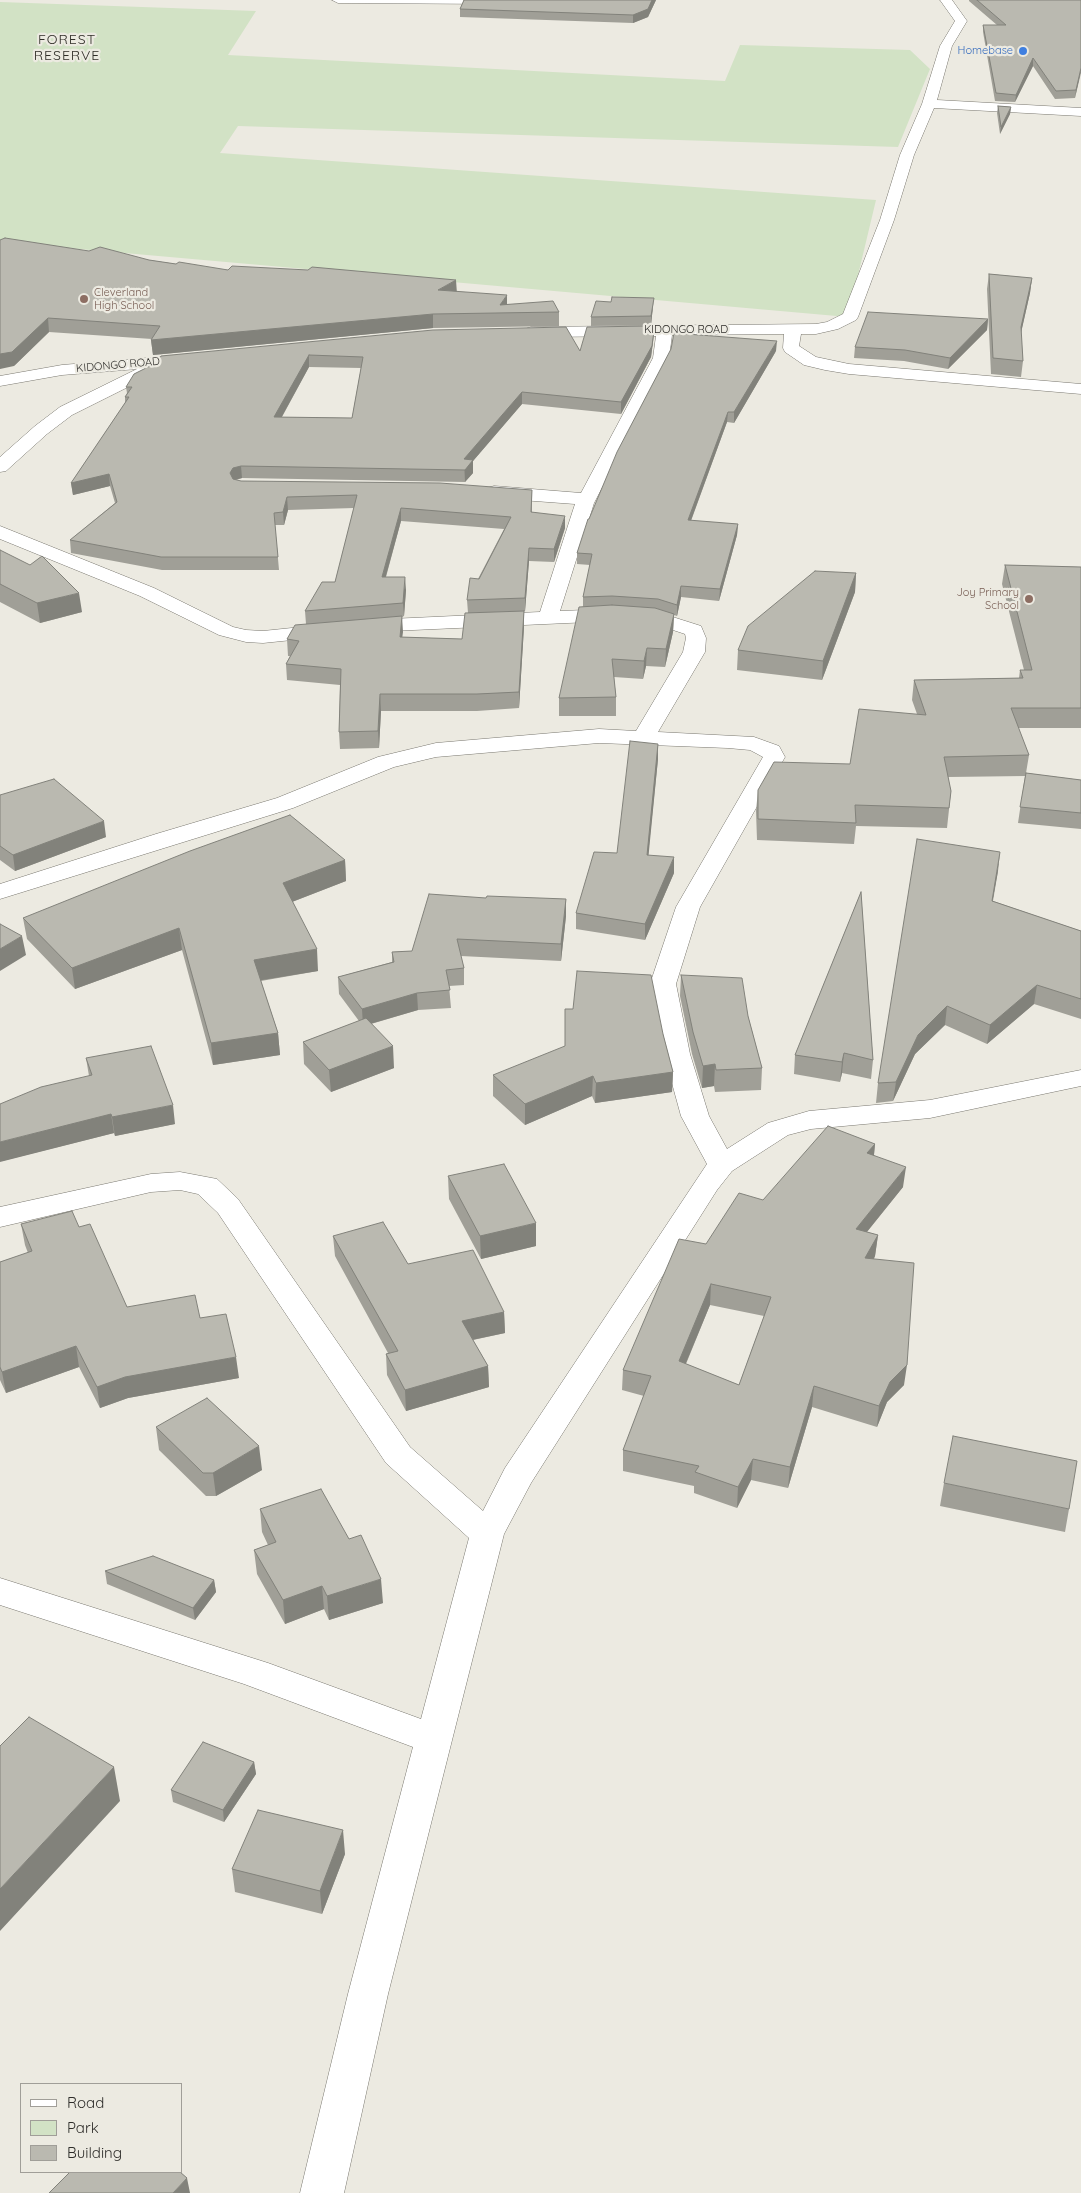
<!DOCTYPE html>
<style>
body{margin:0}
#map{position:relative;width:1081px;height:2193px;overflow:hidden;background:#eceae1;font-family:Quicksand,sans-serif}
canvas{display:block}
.legend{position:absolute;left:20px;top:2083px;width:162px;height:90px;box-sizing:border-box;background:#eceae1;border:1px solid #a09e98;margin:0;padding:6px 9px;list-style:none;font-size:15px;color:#2e2d2a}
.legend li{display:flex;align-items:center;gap:10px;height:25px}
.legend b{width:25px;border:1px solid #a09e98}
</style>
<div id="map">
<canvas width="1081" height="2193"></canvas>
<ul class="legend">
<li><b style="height:6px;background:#fff"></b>Road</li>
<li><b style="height:14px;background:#d2e2c5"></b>Park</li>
<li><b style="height:14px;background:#bab9b0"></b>Building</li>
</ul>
</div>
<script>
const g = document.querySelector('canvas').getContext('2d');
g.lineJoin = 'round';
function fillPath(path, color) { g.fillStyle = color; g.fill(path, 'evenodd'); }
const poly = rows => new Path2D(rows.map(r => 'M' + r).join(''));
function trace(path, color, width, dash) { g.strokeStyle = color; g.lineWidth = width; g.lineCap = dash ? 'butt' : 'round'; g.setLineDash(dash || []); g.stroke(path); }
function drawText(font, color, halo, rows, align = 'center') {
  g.font = font + ' Quicksand,sans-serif'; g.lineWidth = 4.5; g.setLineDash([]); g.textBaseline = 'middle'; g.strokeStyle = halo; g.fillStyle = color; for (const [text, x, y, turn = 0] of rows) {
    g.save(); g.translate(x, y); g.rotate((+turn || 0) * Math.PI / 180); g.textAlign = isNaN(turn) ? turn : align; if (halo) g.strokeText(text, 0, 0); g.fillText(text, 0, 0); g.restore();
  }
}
fillPath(poly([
 [0,2,256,11,228,55,725,81,740,45,910,50,930,69,898,147,238,126,220,153,876,200,848,317,0,242]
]), '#d2e2c5');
const street = poly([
 [940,0,952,0,967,21,952,46,937,100,1081,108,1081,116,934,108,914,155,894,220,858,317,856,320,838,329,816,334,801,334,799,346,816,357,849,364,1081,384,1081,394,849,374,825,370,804,365,785,352,783,348,784,334,672,335,669,358,594,503,560,611,612,609,657,612,701,626,706,638,705,652,658,732,754,737,779,746,785,757,700,907,676,984,690,1054,709,1116,727,1149,768,1123,809,1111,930,1100,1081,1070,1081,1086,930,1118,811,1129,788,1135,732,1171,717,1190,531,1483,504,1534,388,1994,344,2193,300,2193,348,1994,413,1747,244,1684,0,1605,0,1578,268,1663,421,1719,469,1538,386,1463,218,1213,198,1194,180,1190,151,1192,0,1227,0,1207,151,1174,180,1172,217,1179,238,1199,410,1447,483,1511,505,1468,707,1164,681,1116,664,1054,650,984,676,907,763,757,750,750,728,748,599,743,436,757,394,767,293,808,0,899,0,884,156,834,277,798,378,757,436,743,599,729,636,731,683,652,686,638,685,634,655,624,612,621,369,632,263,643,246,642,219,635,140,596,0,539,0,526,154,588,233,627,246,630,263,631,369,620,540,612,575,504,494,498,487,496,485,492,487,488,494,486,581,493,653,358,656,336,531,337,525,335,523,332,525,329,531,327,816,324,827,322,843,314,880,220,900,155,922,104,940,46,955,21,940,0],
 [195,354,201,355,203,359,201,363,160,367,158,372,72,415,47,434,6,471,0,472,0,457,35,426,60,407,137,369,62,375,0,386,0,376,62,365,195,354]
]);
const primary = poly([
 [332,0,506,0,507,1,501,4,338,3,332,0]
]);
trace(street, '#7a7870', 1);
trace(primary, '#7a7870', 1);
fillPath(street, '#fff');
fillPath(primary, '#fff');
fillPath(poly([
 [464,0,656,0,648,17,633,23,460,17,460,9],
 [969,0,1081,0,1081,73,1075,98,1055,99,1033,66,1015,102,995,101,983,32,983,25,997,25,969,1],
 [998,106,1011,107,1010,114,1000,134,997,113],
 [89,251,176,264,228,270,457,291,507,304,559,312,559,326,433,328,153,355,151,340,152,339,49,332,14,366],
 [989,274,1032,278,1030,293,1021,332,1023,361,1021,377,991,374,987,289],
 [611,302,653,306,651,325,591,326,591,317],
 [988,319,987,330,948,369,904,361,854,358,855,347],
 [650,326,650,330,654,330,653,342,651,357,621,414,522,404,473,461,473,473,465,482,242,478,236,480,241,481,532,490,532,512,565,528,554,562,529,561,525,611,524,611,524,627,519,708,477,711,381,711,379,748,340,749,339,732,340,685,287,680,286,664,290,656,288,656,287,639,306,624,305,611,335,582,354,508,288,510,284,525,275,525,279,570,162,570,71,553,70,540,115,503,110,486,73,495,71,483,125,403,125,397,127,393,126,387,158,362,161,356,580,351],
 [309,367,361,368,352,418,282,417],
 [401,521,504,529,467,600,468,613,462,639,402,637,402,617,404,616,406,590,386,577],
 [776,351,734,423,727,422,691,521,738,524,737,535,719,601,681,597,677,616,674,615,673,632,665,667,646,666,643,679,614,677,616,697,616,716,559,716,559,698,583,606,583,597,590,565,577,564,577,553,589,519],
 [0,550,82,612,40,623,0,602],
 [1005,565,1081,567,1081,728,1018,728,1029,755,1026,773,1081,780,1081,829,1018,823,1025,776,948,777,951,791,947,828,856,826,854,844,757,840,756,811,758,790,850,764,917,714,912,700,914,680,1019,678,1020,670,1024,670,1002,584],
 [856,573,855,592,822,680,737,670,738,650],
 [658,744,658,759,648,855,674,873,645,940,576,929,576,913,617,853],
 [0,795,106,837,15,871,0,860],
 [345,860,346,881,292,902,318,971,261,981,278,1033,280,1055,213,1065,182,950,75,989,27,939,23,918],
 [998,871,993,901,1081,931,1081,1019,1034,1004,987,1044,945,1025,915,1054,893,1101,876,1103,878,1083],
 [861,892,873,1060,871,1079,842,1073,840,1082,794,1074,795,1055],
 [486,898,566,899,566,916,561,961,461,956,464,968,464,985,449,986,451,1008,418,1010,371,1024,394,1068,331,1092,304,1064,303,1042,359,1021,339,994,338,977,392,962,392,952,412,951],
 [681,975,748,1016,762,1068,761,1090,715,1092,714,1086,702,1088,692,1054,680,996],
 [663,1034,673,1072,672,1092,595,1103,592,1096,525,1125,493,1096,493,1075],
 [86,1058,175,1124,115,1136,114,1133,2,1161,89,1076],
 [875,1144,874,1155,903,1187,867,1232,878,1235,875,1256,874,1259,904,1385,887,1402,877,1427,812,1407,788,1488,751,1480,737,1508,694,1493,694,1486,623,1471,623,1450,644,1396,622,1390,623,1370,706,1244,763,1200],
 [710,1305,764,1316,739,1385,686,1364],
 [448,1176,536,1246,481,1259,449,1199],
 [21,1224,79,1227,127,1307,200,1318,239,1378,128,1398,100,1408,79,1367,6,1393,0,1380,0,1262,28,1253,25,1245],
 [333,1236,408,1264,504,1312,505,1333,473,1340,488,1366,489,1387,406,1411,387,1375,386,1354,388,1353,335,1256],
 [156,1427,262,1470,216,1496,206,1496,159,1450],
 [944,1483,1069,1509,1065,1532,940,1506],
 [260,1509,383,1603,329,1620,324,1609,285,1624,257,1574,254,1550,268,1545,262,1532],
 [105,1571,214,1580,216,1592,195,1620,107,1584],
 [254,1762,256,1774,224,1822,173,1802,171,1790],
 [345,1854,322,1914,235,1892,232,1869]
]), '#a09f97');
fillPath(poly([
 [652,0,656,0,648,17,633,23,633,15],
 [1033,58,1033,66,1015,102,1016,95],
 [1081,68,1081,70,1075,98,1076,90],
 [1011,107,1010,114,1000,134,1001,127],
 [1032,278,1030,293,1019,342,1021,327],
 [456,280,457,294,438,290],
 [507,295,507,308,500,305],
 [654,298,653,306,651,325,651,316],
 [433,314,433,328,153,355,151,340],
 [48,318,49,332,14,366,0,369,0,354],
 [988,319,987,330,948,369,950,358],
 [654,330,653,342,651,357,621,414,621,402],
 [777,341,776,351,734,423,734,412],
 [309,355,309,367,275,429,274,417],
 [522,392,522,404,473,461,473,473,465,482,464,459],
 [728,412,727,422,687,531,688,520],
 [241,466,242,478,234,480,231,485,230,473,233,468],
 [109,474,110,486,73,495,71,483],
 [287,497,288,510,284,525,283,512],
 [401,508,401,521,382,590,382,577],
 [565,516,565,528,554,562,554,549],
 [738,524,737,535,719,601,720,589],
 [529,548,529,561,525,611,525,598],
 [856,573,855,592,822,680,823,661],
 [405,577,406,590,404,616,403,603],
 [681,586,681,597,677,616,677,605],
 [79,593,82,612,40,623,37,603],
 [524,611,524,627,519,708,519,692],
 [674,614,673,632,665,667,666,649],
 [402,616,403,632,400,654,400,637],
 [647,648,646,666,643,679,644,661],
 [380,694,381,711,379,748,378,731],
 [658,744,658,759,647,871,647,855],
 [104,821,106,837,15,871,13,855],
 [1000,852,998,871,989,920,992,901],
 [674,857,674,873,645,940,645,924],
 [345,860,346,881,284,905,283,883],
 [566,899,566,916,561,961,561,944],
 [179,928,182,950,75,989,72,968],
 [22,936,26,955,0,971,0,949],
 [317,949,318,971,256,981,254,960],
 [1037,985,1034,1004,987,1044,990,1025],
 [417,993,418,1010,363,1026,362,1009],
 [947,1006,945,1025,915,1054,893,1101,896,1082,918,1035],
 [278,1033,280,1055,213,1065,211,1043],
 [393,1046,394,1068,331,1092,329,1070],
 [844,1053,842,1073,840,1082,842,1062],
 [715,1064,714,1086,702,1088,703,1066],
 [673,1072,672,1092,595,1103,596,1083],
 [593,1076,592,1096,525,1125,525,1104],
 [173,1105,175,1124,115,1136,112,1117],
 [111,1114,114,1133,0,1162,0,1142],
 [875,1144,873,1164,867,1153],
 [906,1167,903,1187,853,1249,856,1229],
 [536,1223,536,1246,481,1259,480,1236],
 [878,1235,875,1256,863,1278,865,1258],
 [711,1284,710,1305,678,1382,679,1361],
 [504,1312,505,1333,462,1342,462,1321],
 [76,1346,79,1367,6,1393,2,1372],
 [236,1357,239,1378,128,1398,100,1408,97,1387,125,1377],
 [907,1365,904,1385,887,1402,877,1427,879,1406,890,1382],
 [488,1366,489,1387,406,1411,405,1390],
 [814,1386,812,1407,788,1488,790,1467],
 [259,1446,262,1470,216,1496,213,1473],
 [753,1459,751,1480,737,1508,738,1487],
 [381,1579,383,1603,329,1620,327,1596],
 [214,1580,216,1592,195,1620,193,1608],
 [322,1586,324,1609,285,1624,283,1600],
 [254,1762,256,1774,224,1822,223,1810],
 [114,1767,120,1801,0,1931,0,1889],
 [343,1830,345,1854,322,1914,320,1891],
 [187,2178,190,2193,173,2193]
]), '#82827b');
const building = poly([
 [464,0,652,0,648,9,633,15,460,9,464,0],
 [977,0,1081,0,1081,68,1076,90,1056,91,1033,58,1016,95,996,93,983,25,1006,25,977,0],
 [998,106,1011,107,1001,127,998,106],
 [5,238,89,251,100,247,149,260,176,264,179,262,228,270,232,266,308,270,312,267,456,280,438,290,507,295,500,305,553,301,559,312,433,314,151,340,160,326,48,318,12,352,0,354,0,240,5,238],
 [989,274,1032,278,1021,327,1023,361,993,358,989,274],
 [612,297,654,298,651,316,591,317,596,301,611,302,612,297],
 [868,312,988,319,950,358,905,350,855,347,868,312],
 [650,326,649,330,654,330,652,346,621,402,522,392,464,459,473,460,465,470,241,466,233,468,230,473,233,479,241,481,440,483,532,490,531,512,565,516,554,549,529,548,525,598,467,600,470,578,479,579,511,517,401,508,382,577,405,577,403,603,305,611,322,582,335,582,357,495,287,497,283,512,274,513,278,557,161,557,70,540,117,502,109,474,71,483,129,397,125,397,132,387,126,387,134,374,158,362,161,356,433,330,566,327,580,351,587,327,650,326],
 [309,355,363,357,352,418,274,417,309,355],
 [674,333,777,341,734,412,728,412,688,520,738,524,720,589,681,586,677,605,658,599,612,596,583,597,592,554,577,553,588,519,589,519,617,452,671,349,674,333],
 [0,550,30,565,42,556,79,593,37,603,0,584,0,550],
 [1005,565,1081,567,1081,708,1011,708,1029,755,944,757,951,791,949,808,855,805,856,823,758,819,758,790,774,762,850,764,859,709,926,715,914,680,1023,678,1020,670,1032,670,1005,565],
 [815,571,856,573,823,661,738,650,748,626,815,571],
 [612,605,655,608,674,614,666,649,647,648,644,661,612,659,616,697,559,698,579,607,612,605],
 [524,611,519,692,477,694,380,694,378,731,339,732,341,669,286,664,299,641,287,639,295,625,402,616,400,637,462,639,465,613,524,611],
 [630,741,658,744,647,855,674,857,645,924,576,913,594,852,617,853,630,741],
 [1026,773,1081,780,1081,813,1020,807,1026,773],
 [54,779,104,821,13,855,0,846,0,795,54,779],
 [290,815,345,860,283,883,317,949,254,960,278,1033,211,1043,179,928,72,968,23,918,190,851,290,815],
 [917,839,1000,852,992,901,1081,931,1081,999,1037,985,990,1025,947,1006,918,1035,896,1082,878,1083,917,839],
 [861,892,873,1060,844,1053,842,1062,795,1055,861,892],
 [429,894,486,898,487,896,566,899,561,944,457,939,464,968,446,970,450,990,417,993,362,1009,338,977,394,962,392,952,412,951,429,894],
 [0,924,22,936,0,949,0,924],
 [577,971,651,975,663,1034,673,1072,596,1083,593,1076,525,1104,493,1075,565,1046,565,1009,573,1009,577,971],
 [681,975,742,978,748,1016,762,1068,716,1070,715,1064,703,1066,693,1032,681,975],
 [366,1018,393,1046,329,1070,303,1042,366,1018],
 [151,1046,173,1105,112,1117,111,1114,0,1142,0,1104,41,1087,92,1075,86,1058,151,1046],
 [828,1126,875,1144,867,1153,906,1167,856,1229,878,1235,865,1258,914,1263,907,1365,890,1382,879,1406,814,1386,790,1467,753,1459,738,1487,695,1472,699,1466,623,1450,651,1376,623,1370,679,1239,706,1244,739,1193,763,1200,828,1126],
 [711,1284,771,1297,739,1385,679,1361,711,1284],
 [504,1164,536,1223,480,1236,448,1176,504,1164],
 [72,1211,79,1227,90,1224,127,1307,195,1295,200,1318,226,1314,236,1357,125,1377,97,1387,76,1346,2,1372,0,1367,0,1262,32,1251,21,1224,72,1211],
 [383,1222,408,1264,473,1250,504,1312,462,1321,488,1366,405,1390,386,1354,398,1351,333,1236,383,1222],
 [207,1398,259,1446,213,1473,203,1473,156,1427,207,1398],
 [953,1436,1077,1461,1069,1509,944,1483,953,1436],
 [321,1489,349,1539,361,1535,381,1579,327,1596,322,1586,283,1600,254,1550,276,1542,260,1509,321,1489],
 [153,1556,214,1580,193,1608,105,1571,153,1556],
 [29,1717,114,1767,0,1889,0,1746,29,1717],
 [203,1742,254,1762,223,1810,171,1790,203,1742],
 [258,1810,343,1830,320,1891,232,1869,258,1810],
 [70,2172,180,2172,187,2178,173,2193,49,2193,70,2172]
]);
fillPath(building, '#bab9b0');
trace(building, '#82827b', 1);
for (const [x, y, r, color] of [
 [1023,51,5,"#3f7fe0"],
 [84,299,5,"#8d6e63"],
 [1029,599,5,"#8d6e63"]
]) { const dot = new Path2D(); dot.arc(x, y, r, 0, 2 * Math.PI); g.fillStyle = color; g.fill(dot); trace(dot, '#eceae1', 2); }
drawText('11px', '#366cbe', '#eceae1', [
 ["Homebase",1013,51]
], 'right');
drawText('11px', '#785e54', '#eceae1', [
 ["Cleverland",94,293],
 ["High School",94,306],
 ["Joy Primary",1019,593,"right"],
 ["School",1019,606,"right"]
], 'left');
drawText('11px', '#2e2d2a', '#eceae1', [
 ["KIDONGO ROAD",686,330],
 ["KIDONGO ROAD",118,365,-5]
]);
g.letterSpacing = '1px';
drawText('14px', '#2f2d27', '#eceae1', [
 ["FOREST",67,40],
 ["RESERVE",67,56]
]);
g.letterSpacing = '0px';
</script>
